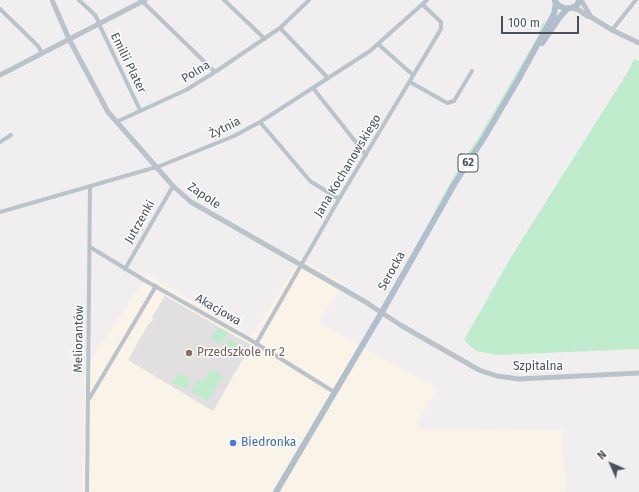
<!DOCTYPE html>
<meta charset="utf-8">
<style>
body{margin:0}
#map{position:relative;width:639px;height:492px;overflow:hidden;background:#f0eeee;font-family:"Fira Sans",sans-serif}
canvas{display:block}
.north{position:absolute;left:591px;top:444px;width:40px;height:40px;-webkit-text-stroke:3px #fff;paint-order:stroke;rotate:315deg;font-size:11px;font-weight:700;line-height:16px;text-align:center;color:#47525a}
.north::after{content:'';display:block;margin:auto;width:14px;height:18px;background:#47525a;clip-path:polygon(50% 0,100% 100%,50% 72%,0 100%)}
.scale{position:absolute;left:501px;top:16px;width:78px;height:18px;box-sizing:border-box;border:2px solid #47525a;border-top:0;padding-left:5px;font-size:12px;line-height:14px;white-space:nowrap;color:#47525a;-webkit-text-stroke:3px #fff;paint-order:stroke}
</style>
<div id="map">
<canvas width="639" height="492"></canvas>
<div class="north">N</div>
<div class="scale">100 m</div>
</div>
<script>
const g = document.querySelector('canvas').getContext('2d');
g.lineJoin = 'round';
function fillPath(path, color) { g.fillStyle = color; g.fill(path, 'evenodd'); }
const poly = rows => new Path2D(rows.map(r => 'M' + r).join(''));
function trace(path, color, width, dash) { g.strokeStyle = color; g.lineWidth = width; g.lineCap = dash ? 'butt' : 'round'; g.setLineDash(dash || []); g.stroke(path); }
function drawText(font, color, halo, rows, align = 'center') {
  g.font = font + ' "Fira Sans",sans-serif'; g.lineWidth = 3; g.setLineDash([]); g.textBaseline = 'middle'; g.strokeStyle = halo; g.fillStyle = color; for (const [text, x, y, turn = 0] of rows) {
    g.save(); g.translate(x, y); g.rotate((+turn || 0) * Math.PI / 180); g.textAlign = isNaN(turn) ? turn : align; if (halo) g.strokeText(text, 0, 0); g.fillText(text, 0, 0); g.restore();
  }
}
fillPath(poly([
 [301,259,343,283,319,323,437,388,416,428,563,430,565,492,83,492,85,369,148,275,251,336]
]), '#faf3e7');
fillPath(poly([
 [165,296,251,345,213,411,128,360,149,323,152,322,153,320,152,317]
]), '#e1dfdf');
fillPath(poly([
 [546,21,526,61,486,128,434,212,434,211,463,161,480,135,540,33,539,30,543,23],
 [634,59,639,61,639,349,496,355,476,351,464,340,513,254,629,70],
 [218,327,228,333,220,345,211,339],
 [229,339,241,346,235,355,223,348],
 [211,369,223,376,208,401,191,391,198,379,203,382],
 [179,373,191,380,185,389,173,383]
]), '#beeccc');
trace(poly([
 [79,0,95,15,100,24],
 [141,0,215,72],
 [224,0,265,39],
 [0,9,38,46,42,53],
 [99,24,140,110],
 [280,28,328,78],
 [612,30,636,0],
 [378,44,413,75],
 [410,82,447,103,454,101,472,71],
 [313,88,366,155],
 [116,122,186,90,215,72,280,28,309,0],
 [260,122,310,181,339,199],
 [0,142,11,135],
 [0,212,160,166,234,136,260,122,370,51,427,0],
 [90,247,144,280,249,339,334,392],
 [125,269,173,186],
 [256,344,339,199,441,29,441,22,422,4],
 [89,399,156,286],
 [87,492,90,187]
]), '#bac3ca', 4);
trace(poly([
 [52,0,69,39,108,112,173,186,191,202,364,301,402,326,479,370,497,376,519,379,639,373],
 [581,0,591,17],
 [572,8,579,10,587,16,591,17,612,30,639,43],
 [0,75,145,0]
]), '#bac3ca', 5);
trace(poly([
 [555,1,559,6,567,9,576,6,580,0],
 [542,43,559,18,567,9],
 [276,492,382,312,455,183,485,136,518,80,554,14,556,3]
]), '#afbfcb', 6);
for (const [x, y, r, color] of [
 [189,353,4,"#8d6e63"],
 [233,443,4,"#3f7fe0"]
]) { const dot = new Path2D(); dot.arc(x, y, r, 0, 2 * Math.PI); g.fillStyle = color; g.fill(dot); trace(dot, '#fff', 1.5); }
for (const [x, y, w] of [
 [468,163,20]
]) { const box = new Path2D(); box.roundRect(x - w / 2, y - 9, w, 18, 3); g.fillStyle = '#fff'; g.fill(box); trace(box, '#47525a', 1); }
drawText('bold 11px', '#47525a', null, [
 ["62",468,163]
]);
drawText('12px', '#47525a', '#fff', [
 ["Emilii Plater",128,63,64],
 ["Polna",196,72,-31],
 ["Żytnia",225,128,-26],
 ["Jana Kochanowskiego",348,166,-59],
 ["Zapole",204,196,34],
 ["Jutrzenki",140,222,-60],
 ["Serocka",392,271,-61],
 ["Akacjowa",218,310,30],
 ["Meliorantów",79,339,-89],
 ["Szpitalna",538,367]
]);
drawText('12px', '#785e54', '#fff', [
 ["Przedszkole nr 2",197,353]
], 'left');
drawText('12px', '#366cbe', '#fff', [
 ["Biedronka",241,443]
], 'left');
</script>
